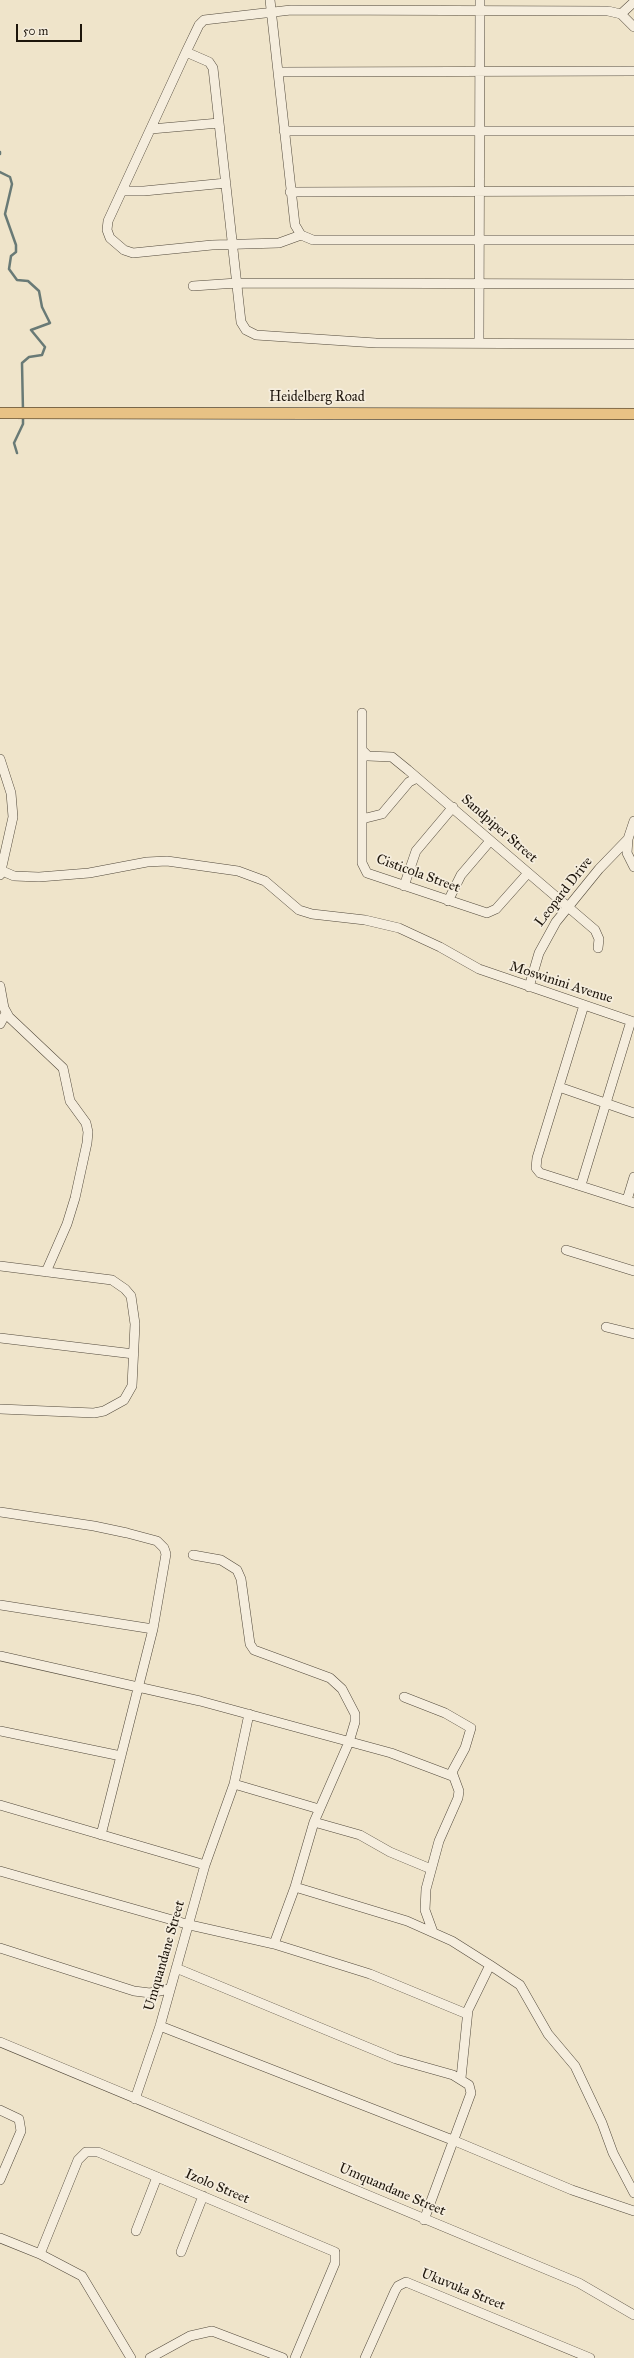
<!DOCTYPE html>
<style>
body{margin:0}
#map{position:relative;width:634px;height:2358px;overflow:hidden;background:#efe4ca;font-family:"IM FELL Great Primer",serif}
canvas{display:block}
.scale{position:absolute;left:16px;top:24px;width:66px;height:18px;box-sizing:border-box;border:2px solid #1d150b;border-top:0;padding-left:5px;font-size:12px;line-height:14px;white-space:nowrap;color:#1d150b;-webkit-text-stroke:3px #f5eddd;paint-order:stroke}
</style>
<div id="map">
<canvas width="634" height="2358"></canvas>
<div class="scale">50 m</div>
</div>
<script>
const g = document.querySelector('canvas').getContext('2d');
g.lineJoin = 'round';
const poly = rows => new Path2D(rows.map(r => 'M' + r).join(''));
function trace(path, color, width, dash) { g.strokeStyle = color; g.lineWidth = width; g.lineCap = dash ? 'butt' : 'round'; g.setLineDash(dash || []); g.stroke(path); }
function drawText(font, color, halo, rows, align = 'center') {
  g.font = font + ' "IM FELL Great Primer",serif'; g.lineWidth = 3.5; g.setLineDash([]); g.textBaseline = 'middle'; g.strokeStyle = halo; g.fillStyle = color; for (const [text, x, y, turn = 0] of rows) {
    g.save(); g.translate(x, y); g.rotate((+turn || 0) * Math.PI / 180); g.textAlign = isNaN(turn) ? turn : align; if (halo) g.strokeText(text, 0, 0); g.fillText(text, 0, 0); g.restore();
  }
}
trace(poly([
 [0,152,0,154],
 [0,172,10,177,12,184,5,214,16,245,16,252,11,256,9,269,17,280,28,281,39,291,42,307,50,323,31,330,45,347,42,355,29,357,22,363,23,411],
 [17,453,14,443,23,424,23,416]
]), '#697a76', 2.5);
const minor = poly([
 [270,0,295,225,301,235,313,240,634,240],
 [621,14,634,2],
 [186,52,209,62,213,68,241,322,246,330,256,335,376,343,634,344],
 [278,72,634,71],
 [151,129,219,123],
 [284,131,634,131],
 [122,191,144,191,226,183],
 [290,192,634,191],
 [301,235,279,243,212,245,133,253,124,250,110,238,107,230,108,221,186,52,199,25,204,20,291,10,608,11,621,14,634,27],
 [193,286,237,283,634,284],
 [479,343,480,0],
 [362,713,362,863,367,873,487,913,496,909,528,873],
 [363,751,368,756,392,757,408,770,595,930,599,939,598,948],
 [0,759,11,793,13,817,0,875],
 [362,819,382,814,409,782,417,778],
 [628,839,627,853,634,867],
 [0,870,14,876,39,877,89,873,147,862,167,861,238,871,265,881,299,910,312,914,365,920,399,928,440,947,479,969,634,1022],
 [404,886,416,851,453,807],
 [448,901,461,875,490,841],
 [0,986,4,1008,9,1017,63,1068,70,1101,86,1123,88,1132,87,1143,75,1198,67,1224,46,1272],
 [529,987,539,953,556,922,599,869,628,839,634,821],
 [584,1005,537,1158,536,1168,540,1173,634,1203],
 [0,1024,6,1013],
 [559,1087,634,1113],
 [581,1185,631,1021],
 [627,1200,634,1177],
 [566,1250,634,1271],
 [0,1266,112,1280,125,1289,131,1296,135,1324,132,1386,124,1400,104,1411,94,1413,0,1409],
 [606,1327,634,1334],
 [0,1338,134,1354],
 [0,1512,94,1526,127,1533,157,1541,164,1548,166,1554,153,1629,101,1835],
 [0,1605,153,1629],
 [0,1656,200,1701,391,1753,452,1776],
 [404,1697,445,1713,471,1728,465,1748,452,1772,459,1791,458,1798,439,1841,426,1889,425,1910,433,1932],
 [0,1731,121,1756],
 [234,1784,319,1809],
 [0,1805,205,1865],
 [314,1822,360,1835,390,1852,431,1869],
 [0,1871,190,1925,274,1944,295,1887,314,1822,349,1742,355,1722,355,1714,342,1689,330,1678,254,1650,250,1644,241,1579,237,1570,221,1560,193,1555],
 [295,1887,407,1921,452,1941,490,1965,468,2010,461,2078],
 [274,1944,370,1974,467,2014],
 [0,1948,134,1991,150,1993,169,1989],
 [490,1965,520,1985,548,2034,575,2066,602,2123,613,2153,634,2193],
 [176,1968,396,2059,453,2075,469,2085,471,2093,424,2220],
 [160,2026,455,2141,572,2190,634,2211],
 [0,2042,579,2283,634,2315],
 [135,2099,160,2026,205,1865,234,1784,249,1714],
 [0,2110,19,2119,21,2131,0,2180],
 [136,2231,157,2177],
 [0,2238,40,2254,82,2276,131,2358],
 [181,2252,203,2196],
 [40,2254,78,2160,86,2152,98,2152,335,2252,335,2263,295,2358],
 [150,2358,190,2336,212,2331,283,2358],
 [365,2358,395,2291,398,2286,406,2282,590,2358]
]);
const major = poly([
 [0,413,634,414]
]);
trace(minor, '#52493b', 10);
trace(major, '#1d150b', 12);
trace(minor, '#f5eddd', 9);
trace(major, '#e8c285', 11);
drawText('14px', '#1d150b', '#f5eddd', [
 ["Heidelberg Road",317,398],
 ["Sandpiper Street",499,829,41],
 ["Cisticola Street",418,874,20],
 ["Leopard Drive",564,892,-52],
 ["Moswinini Avenue",561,983,18],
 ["Umquandane Street",165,1956,-74],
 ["Izolo Street",217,2187,23],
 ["Umquandane Street",392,2190,23],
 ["Ukuvuka Street",463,2290,22]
]);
</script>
